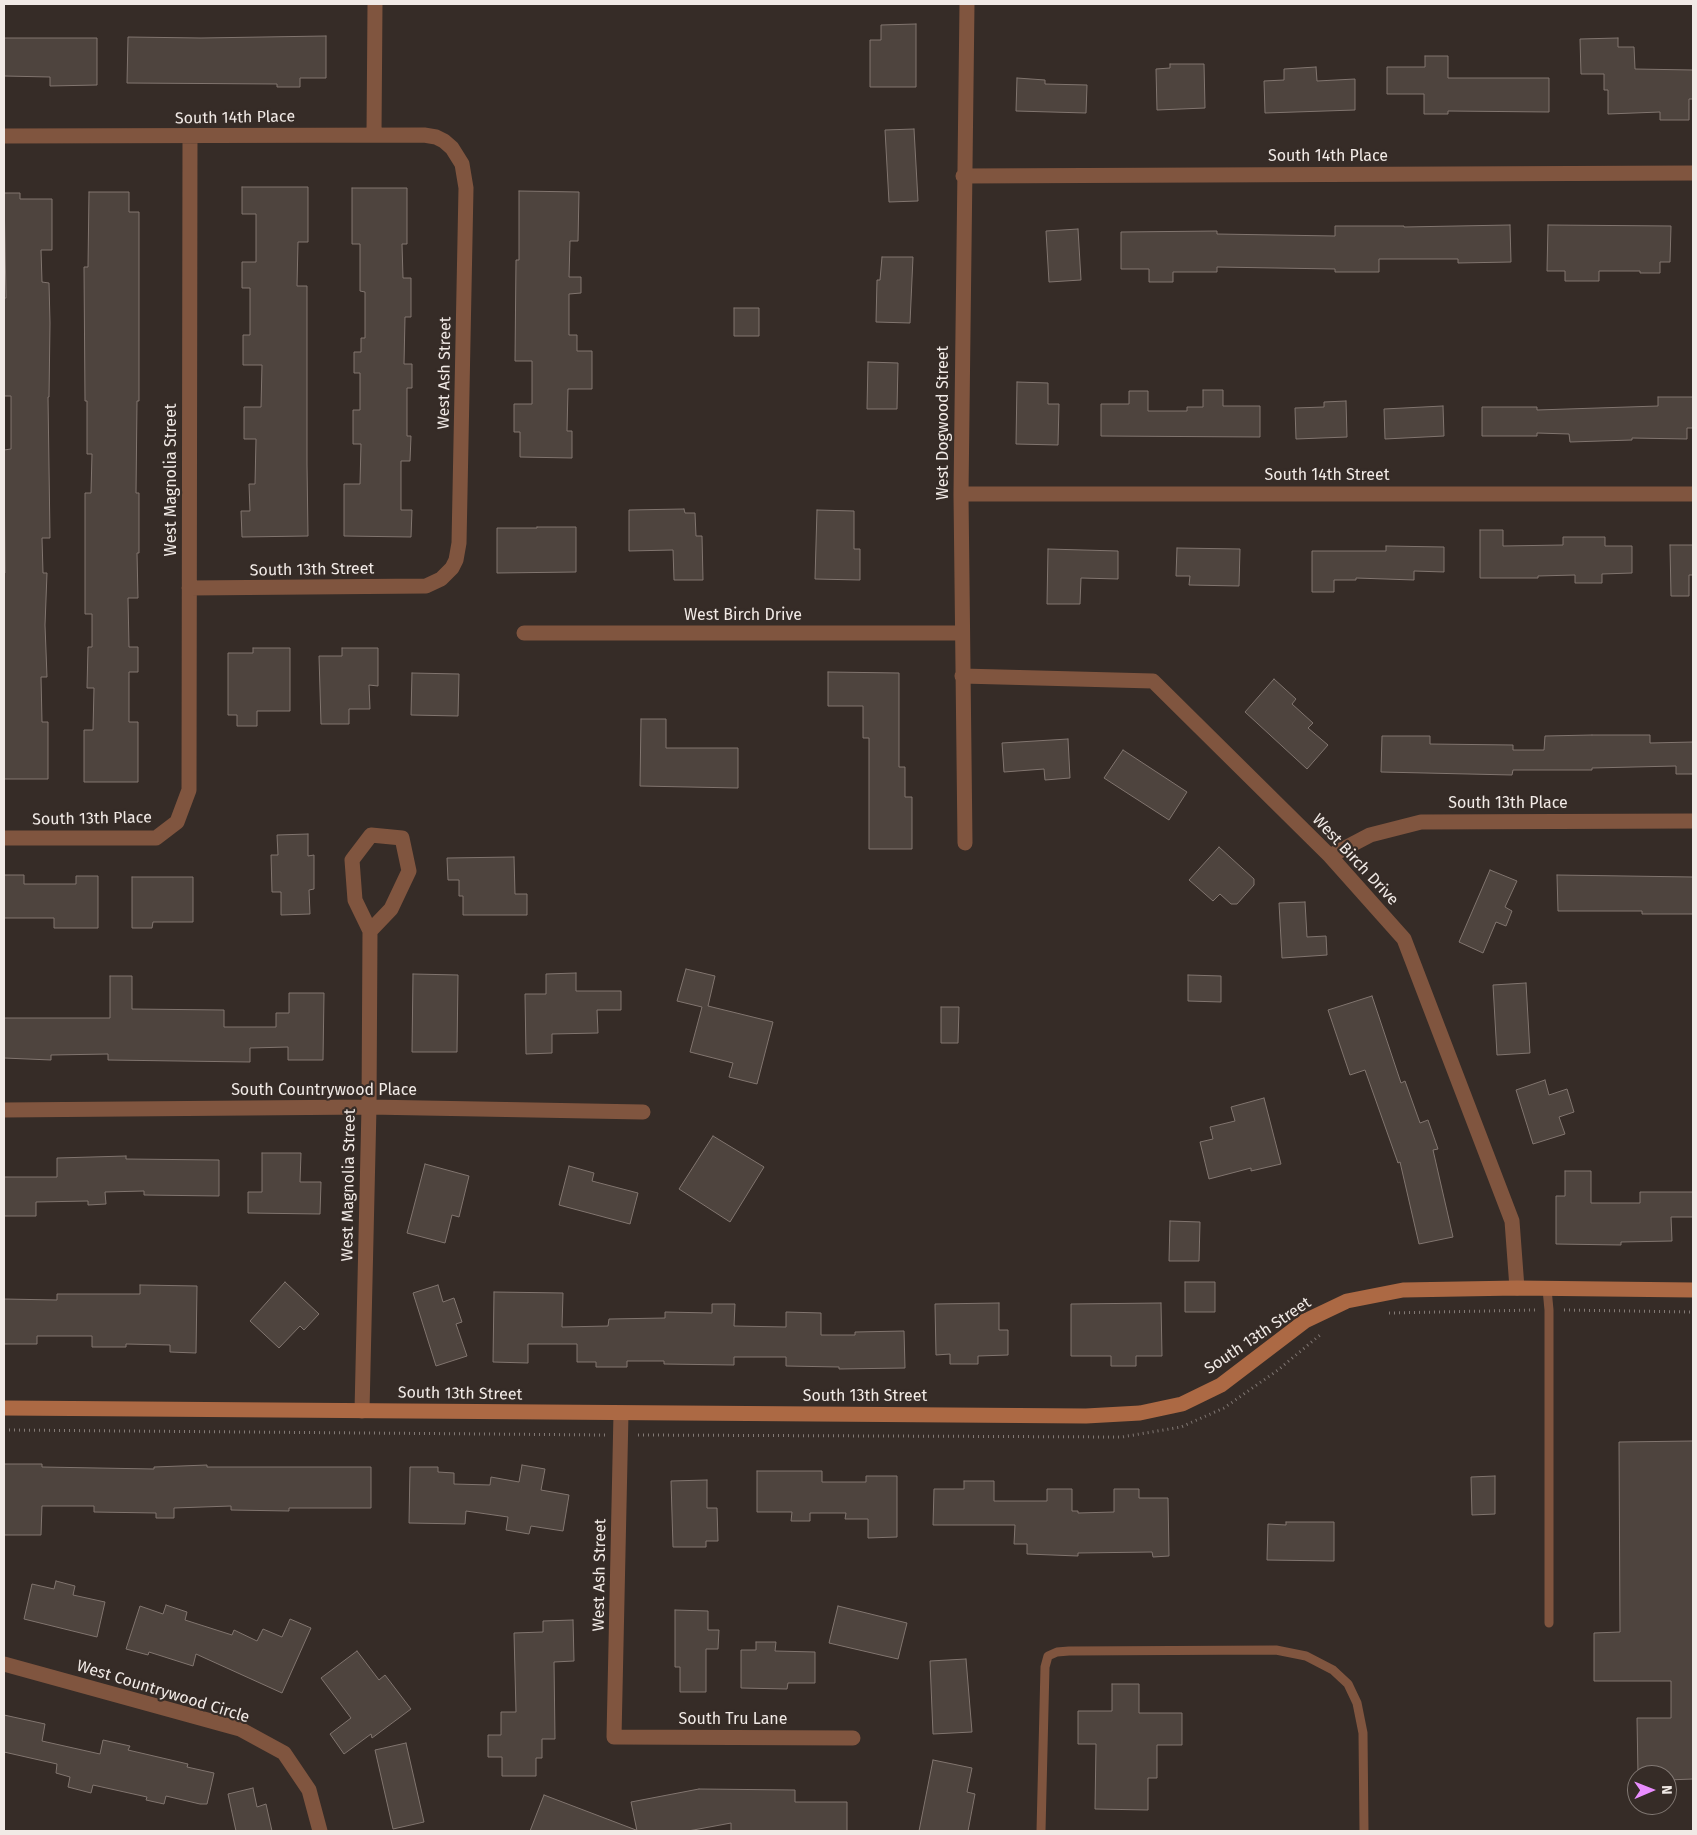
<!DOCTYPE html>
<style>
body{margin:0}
#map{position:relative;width:1697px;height:1835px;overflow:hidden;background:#362c27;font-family:"Fira Sans",sans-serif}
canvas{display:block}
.frame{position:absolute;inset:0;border:5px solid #f1eae6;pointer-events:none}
.north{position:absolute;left:1627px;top:1765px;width:50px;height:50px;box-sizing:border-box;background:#362c27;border:1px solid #817873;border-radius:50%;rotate:89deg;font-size:14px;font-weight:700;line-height:20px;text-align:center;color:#f1eae6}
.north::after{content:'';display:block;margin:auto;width:18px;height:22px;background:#e98dfe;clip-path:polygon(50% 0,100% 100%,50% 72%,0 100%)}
</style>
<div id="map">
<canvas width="1697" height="1835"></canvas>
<div class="frame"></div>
<div class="north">N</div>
</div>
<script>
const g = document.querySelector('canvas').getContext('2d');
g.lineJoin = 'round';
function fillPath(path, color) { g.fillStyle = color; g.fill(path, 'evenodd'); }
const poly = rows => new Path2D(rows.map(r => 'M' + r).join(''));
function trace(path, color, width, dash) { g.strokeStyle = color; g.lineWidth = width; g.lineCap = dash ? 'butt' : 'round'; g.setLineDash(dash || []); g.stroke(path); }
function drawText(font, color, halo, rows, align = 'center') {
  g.font = font + ' "Fira Sans",sans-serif'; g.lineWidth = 4.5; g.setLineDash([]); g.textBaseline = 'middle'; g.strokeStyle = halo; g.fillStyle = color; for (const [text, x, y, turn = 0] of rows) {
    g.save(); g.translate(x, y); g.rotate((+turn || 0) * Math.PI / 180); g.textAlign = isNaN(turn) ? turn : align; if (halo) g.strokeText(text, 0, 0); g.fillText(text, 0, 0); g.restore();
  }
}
const building = poly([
 [916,24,916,87,870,87,870,40,881,40,881,25,916,24],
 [326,36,326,78,300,78,300,87,277,87,277,84,127,83,128,37,201,38,326,36],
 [4,38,97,38,97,85,50,86,50,77,4,76,4,38],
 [1618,38,1618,47,1634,47,1635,69,1693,70,1693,99,1689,99,1689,120,1660,120,1660,112,1608,114,1608,90,1604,90,1604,74,1581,74,1580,39,1618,38],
 [1425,56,1448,56,1448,78,1549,78,1549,112,1448,111,1448,114,1424,114,1424,94,1387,94,1387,67,1425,67,1425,56],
 [1170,64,1204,64,1205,108,1157,110,1156,69,1170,68,1170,64],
 [1316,67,1317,81,1355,79,1355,110,1265,113,1264,81,1284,80,1284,69,1316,67],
 [1017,78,1045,80,1045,84,1087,85,1086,113,1016,111,1017,78],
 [914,129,918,201,889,202,885,130,914,129],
 [242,187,308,187,308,242,298,242,297,286,307,286,307,464,308,536,242,537,241,511,250,511,249,484,255,484,256,439,244,439,244,407,261,407,262,365,243,365,243,335,250,335,250,288,242,288,242,262,256,262,256,214,242,214,242,187],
 [352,188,407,188,407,244,402,244,403,278,411,278,411,317,405,317,404,364,412,364,412,388,407,388,407,436,411,436,410,461,401,461,401,510,412,510,411,537,344,536,344,484,360,484,361,444,353,444,353,410,360,410,360,373,354,373,354,352,361,352,361,338,365,338,365,292,360,291,360,244,352,244,352,188],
 [519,191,579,192,578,241,570,241,569,277,581,277,581,293,569,294,569,335,577,335,577,351,592,351,592,389,568,389,567,431,572,431,572,458,520,457,520,432,514,432,514,404,532,404,532,361,515,361,516,260,519,260,519,191],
 [89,192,129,192,129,212,139,212,139,401,137,401,136,493,139,493,139,553,137,553,138,598,128,598,129,647,138,647,138,672,129,672,129,722,138,722,138,782,84,782,84,730,93,730,94,688,87,688,88,647,92,647,92,614,85,614,85,493,91,493,92,454,87,454,87,401,85,401,84,267,88,267,89,192],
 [4,193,20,193,20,199,52,199,52,250,41,250,42,282,49,283,50,323,49,397,48,397,50,538,42,538,43,573,47,573,45,625,47,677,41,677,42,722,48,722,48,779,4,779,4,573,5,573,4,450,11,449,11,396,4,396,4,298,6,298,4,193],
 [1510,225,1511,262,1458,263,1458,259,1379,259,1379,272,1335,272,1335,269,1217,267,1217,272,1173,272,1173,282,1149,282,1149,269,1121,269,1121,232,1217,231,1217,234,1335,236,1335,226,1404,226,1404,227,1510,225],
 [1548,225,1671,226,1670,262,1660,262,1660,273,1640,273,1640,271,1599,271,1599,281,1565,281,1565,271,1547,271,1548,225],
 [1078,229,1081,280,1049,282,1046,231,1078,229],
 [882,257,913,257,910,323,876,322,877,280,880,280,882,257],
 [734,308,759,308,759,336,734,336,734,308],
 [868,362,898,363,897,409,867,409,868,362],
 [1017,382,1048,383,1048,404,1059,404,1058,445,1016,444,1017,382],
 [1203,390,1223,390,1223,406,1260,406,1260,437,1101,436,1101,404,1129,404,1129,391,1148,391,1148,411,1187,411,1187,407,1203,407,1203,390],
 [1658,397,1693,397,1693,428,1687,428,1687,439,1632,438,1632,440,1570,442,1569,434,1537,433,1537,436,1482,436,1482,407,1537,407,1537,410,1658,406,1658,397],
 [1346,401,1347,437,1296,439,1295,408,1324,407,1324,402,1346,401],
 [1443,406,1444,436,1385,439,1384,409,1443,406],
 [684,509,685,513,695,513,696,536,702,536,703,580,674,580,673,550,629,551,629,510,684,509],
 [817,510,854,511,854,549,860,549,860,580,815,579,817,510],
 [537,527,576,527,576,572,497,573,497,528,537,528,537,527],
 [1480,530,1503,530,1503,546,1563,545,1563,537,1605,537,1605,546,1632,546,1632,573,1602,574,1602,583,1575,583,1575,575,1538,576,1538,578,1480,578,1480,530],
 [1670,545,1693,545,1693,575,1689,575,1689,596,1671,596,1670,545],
 [1386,546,1444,547,1444,572,1414,571,1414,580,1356,578,1356,580,1334,580,1334,592,1312,592,1312,551,1386,551,1386,546],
 [1177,548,1240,549,1239,586,1189,585,1190,576,1176,576,1177,548],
 [1048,549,1118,551,1118,579,1081,578,1080,604,1047,604,1048,549],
 [253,648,290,648,290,711,257,711,257,726,237,726,237,715,228,715,228,653,253,653,253,648],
 [342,648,378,648,378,686,369,685,370,709,349,709,349,724,321,724,319,656,342,656,342,648],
 [828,672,899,673,899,767,905,767,905,797,912,797,912,849,869,849,869,738,863,738,863,706,828,706,828,672],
 [412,673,459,674,458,716,411,715,412,673],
 [1274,679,1296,699,1292,704,1313,723,1308,728,1328,745,1307,769,1245,712,1274,679],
 [641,719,666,719,666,748,738,748,738,788,640,786,641,719],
 [1592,735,1650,735,1650,743,1693,742,1693,774,1676,774,1676,766,1592,768,1592,770,1513,770,1512,775,1381,772,1382,736,1430,736,1430,744,1513,745,1513,750,1544,750,1545,736,1592,735],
 [1068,739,1070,778,1045,780,1044,769,1004,772,1002,743,1068,739],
 [1123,750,1187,792,1169,820,1104,778,1123,750],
 [308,834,308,856,314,855,314,889,309,890,310,914,281,915,281,892,272,892,271,855,278,855,277,835,308,834],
 [1219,847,1254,879,1254,885,1237,904,1231,904,1220,894,1213,901,1189,880,1219,847],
 [514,857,515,894,527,894,527,915,463,915,463,896,459,896,459,880,448,880,447,858,514,857],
 [1490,870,1517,881,1505,907,1512,911,1506,926,1496,922,1483,953,1459,942,1490,870],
 [4,875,24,875,24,884,76,884,76,876,98,876,98,928,54,928,54,918,4,918,4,875],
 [1557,875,1693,877,1693,914,1642,914,1642,911,1558,911,1557,875],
 [132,877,193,877,193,922,153,922,152,928,132,928,132,877],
 [1305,902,1307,937,1326,936,1327,955,1282,958,1279,903,1305,902],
 [686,969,715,976,708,1006,773,1022,757,1084,729,1077,733,1063,690,1052,702,1007,677,1001,686,969],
 [576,973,576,991,621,991,621,1010,597,1010,598,1033,552,1034,552,1053,526,1054,525,994,546,994,546,974,576,973],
 [413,974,458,975,457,1052,412,1052,413,974],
 [1188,975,1221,976,1221,1002,1188,1001,1188,975],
 [110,976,132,976,132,1009,224,1010,224,1027,276,1027,276,1013,289,1013,289,993,324,993,323,1060,288,1060,288,1047,250,1048,250,1062,108,1060,108,1054,51,1055,51,1060,4,1058,4,1018,110,1018,110,976],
 [1526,983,1530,1053,1497,1055,1493,985,1526,983],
 [1372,996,1401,1083,1405,1081,1420,1123,1428,1120,1438,1149,1433,1150,1453,1237,1419,1244,1400,1162,1398,1163,1365,1070,1350,1075,1328,1010,1372,996],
 [941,1007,959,1007,958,1043,941,1043,941,1007],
 [1545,1080,1549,1095,1567,1089,1574,1112,1559,1117,1565,1134,1533,1144,1516,1090,1545,1080],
 [1264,1098,1281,1164,1251,1171,1251,1168,1209,1179,1200,1142,1213,1139,1210,1127,1235,1121,1231,1107,1264,1098],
 [713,1136,764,1167,730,1222,679,1189,713,1136],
 [262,1153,301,1153,300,1182,321,1182,320,1214,248,1213,248,1192,262,1192,262,1153],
 [126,1156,126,1159,219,1160,219,1196,144,1195,144,1191,105,1192,106,1204,88,1205,88,1201,36,1202,36,1216,4,1216,4,1177,57,1177,57,1158,126,1156],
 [425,1164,469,1176,459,1217,452,1215,445,1243,407,1233,425,1164],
 [569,1166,594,1173,592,1181,638,1193,630,1224,559,1205,569,1166],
 [1565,1171,1591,1171,1591,1203,1640,1203,1640,1192,1693,1192,1693,1217,1671,1217,1672,1241,1621,1242,1621,1245,1556,1244,1556,1196,1565,1196,1565,1171],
 [1170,1221,1200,1222,1199,1261,1169,1261,1170,1221],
 [285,1282,319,1314,304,1330,300,1326,279,1348,250,1321,285,1282],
 [1185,1282,1215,1282,1215,1312,1185,1312,1185,1282],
 [140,1285,197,1286,196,1353,170,1352,170,1345,126,1344,126,1347,92,1347,92,1336,37,1336,37,1344,4,1344,4,1299,57,1300,57,1294,140,1294,140,1285],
 [438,1285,443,1302,454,1298,462,1322,456,1324,467,1356,436,1366,413,1293,438,1285],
 [494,1292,563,1293,562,1327,608,1326,609,1319,665,1318,665,1312,712,1313,712,1304,735,1304,734,1326,786,1327,786,1312,821,1313,821,1335,855,1335,855,1332,904,1331,905,1368,839,1369,839,1367,786,1366,786,1357,734,1357,734,1365,664,1364,664,1361,627,1361,627,1367,596,1367,596,1362,577,1362,577,1344,528,1344,528,1363,493,1362,494,1292],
 [999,1303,999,1330,1008,1330,1008,1355,978,1356,978,1364,950,1364,950,1354,936,1355,935,1304,999,1303],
 [1161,1303,1162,1356,1136,1356,1136,1366,1111,1366,1111,1356,1071,1356,1071,1304,1161,1303],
 [1693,1441,1693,1779,1667,1780,1667,1775,1638,1775,1637,1718,1671,1718,1671,1681,1594,1681,1594,1633,1620,1632,1619,1442,1693,1441],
 [4,1464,42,1464,42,1467,154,1469,154,1467,207,1465,207,1467,371,1467,371,1508,289,1508,289,1511,231,1510,231,1506,174,1508,174,1518,156,1518,156,1513,94,1512,94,1506,42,1506,41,1535,4,1535,4,1464],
 [522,1465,545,1469,541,1490,569,1495,563,1531,531,1526,529,1534,506,1530,508,1517,466,1511,465,1524,409,1523,410,1467,438,1467,438,1472,454,1473,454,1484,490,1485,491,1477,519,1482,522,1465],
 [757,1471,822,1471,822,1482,866,1482,866,1476,897,1476,897,1537,868,1538,868,1519,845,1519,846,1513,810,1513,810,1521,791,1521,792,1512,757,1512,757,1471],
 [1495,1476,1495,1514,1472,1515,1471,1477,1495,1476],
 [707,1480,707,1508,717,1508,718,1541,706,1541,706,1547,673,1547,671,1481,707,1480],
 [964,1481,994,1481,994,1501,1047,1501,1047,1489,1072,1489,1072,1511,1078,1511,1078,1513,1114,1512,1114,1489,1139,1489,1139,1498,1168,1498,1169,1556,1153,1557,1152,1552,1078,1553,1078,1556,1027,1554,1027,1544,1014,1544,1015,1525,933,1525,934,1489,964,1489,964,1481],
 [1286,1522,1334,1522,1334,1561,1267,1560,1268,1524,1286,1525,1286,1522],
 [56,1581,75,1586,73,1595,105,1602,97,1637,24,1619,32,1584,54,1589,56,1581],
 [166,1605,187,1612,185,1620,232,1635,234,1630,257,1641,263,1629,282,1637,290,1619,311,1628,282,1693,196,1654,193,1666,149,1652,148,1655,126,1649,140,1606,163,1614,166,1605],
 [838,1606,907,1623,898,1659,829,1643,838,1606],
 [675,1610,708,1611,708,1630,719,1630,718,1649,706,1649,706,1692,680,1692,680,1667,675,1667,675,1610],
 [573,1620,574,1661,554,1662,555,1739,542,1739,542,1758,536,1758,536,1776,502,1776,502,1757,488,1757,488,1735,501,1735,501,1712,516,1712,514,1633,543,1632,543,1621,573,1620],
 [756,1642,776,1642,775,1651,815,1652,815,1683,788,1683,787,1689,741,1688,741,1650,756,1650,756,1642],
 [357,1651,379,1680,385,1675,411,1709,372,1738,371,1734,344,1754,330,1734,351,1718,321,1678,357,1651],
 [966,1659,972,1732,933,1734,930,1661,966,1659],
 [1112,1684,1139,1684,1139,1713,1182,1713,1182,1745,1157,1745,1157,1778,1148,1778,1148,1810,1095,1809,1096,1744,1078,1744,1078,1711,1112,1711,1112,1684],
 [4,1715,45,1724,42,1741,100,1754,103,1740,130,1746,128,1750,188,1764,187,1767,214,1773,207,1804,200,1804,166,1796,164,1804,146,1800,147,1797,93,1785,91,1793,68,1787,70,1777,56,1773,57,1764,4,1752,4,1715],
 [406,1743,424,1822,393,1829,375,1750,406,1743],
 [933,1760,972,1768,967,1792,975,1794,968,1831,919,1831,933,1760],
 [253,1788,257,1807,266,1804,272,1831,236,1831,228,1794,253,1788],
 [699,1789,795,1790,795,1802,847,1802,847,1831,731,1831,731,1823,688,1831,637,1831,631,1802,699,1789],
 [544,1795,636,1830,636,1831,530,1831,544,1795]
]);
fillPath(building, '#4e443e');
trace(building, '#81756f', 1);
trace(poly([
 [1564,1310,1693,1312],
 [1389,1313,1535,1310],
 [4,1430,605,1435],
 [638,1435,1122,1437,1181,1427,1224,1408,1278,1370,1320,1335]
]), '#817874', 3, [1, 4]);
trace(poly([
 [1547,1289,1549,1310,1549,1623],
 [1041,1831,1045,1667,1048,1656,1057,1652,1069,1651,1276,1650,1306,1656,1333,1670,1348,1684,1357,1703,1363,1733,1364,1831]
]), '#80553f', 9);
trace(poly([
 [374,134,375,4],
 [4,136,424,135,436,137,444,141,452,148,462,164,466,188,459,543,456,560,452,568,441,579,426,586,189,588],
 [963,176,1693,173],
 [961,494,1693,494],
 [524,633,962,633],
 [962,676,1153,681,1330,856,1404,939,1512,1221,1517,1288],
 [4,838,156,838,177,822,189,790,190,136],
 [965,843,961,494,967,4],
 [1330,856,1370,835,1421,822,1693,821],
 [4,1110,369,1107,643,1112],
 [362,1411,369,1107,370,931,355,900,352,860,371,835,402,838,409,871,391,909,370,931],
 [621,1413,614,1737,853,1738],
 [4,1664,240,1729,284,1753,309,1790,320,1831]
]), '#80553f', 15);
trace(poly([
 [4,1408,1086,1416,1140,1413,1182,1404,1221,1385,1305,1321,1347,1301,1403,1290,1517,1288,1693,1290]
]), '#ac6944', 15);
drawText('16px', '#f1eae6', '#362c27', [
 ["South 14th Place",235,118,-1],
 ["South 14th Place",1328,157],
 ["West Ash Street",445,373,-89],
 ["West Dogwood Street",944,423,-90],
 ["South 14th Street",1327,476],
 ["West Magnolia Street",172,480,-90],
 ["South 13th Street",312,570,-1],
 ["West Birch Drive",743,616],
 ["South 13th Place",1508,804],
 ["South 13th Place",92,819,-1],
 ["West Birch Drive",1355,860,47],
 ["South Countrywood Place",324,1091],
 ["West Magnolia Street",349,1185,-89],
 ["South 13th Street",1258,1336,-34],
 ["South 13th Street",460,1394,1],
 ["South 13th Street",865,1397],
 ["West Ash Street",600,1575,-89],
 ["West Countrywood Circle",163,1692,17],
 ["South Tru Lane",733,1720]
]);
</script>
